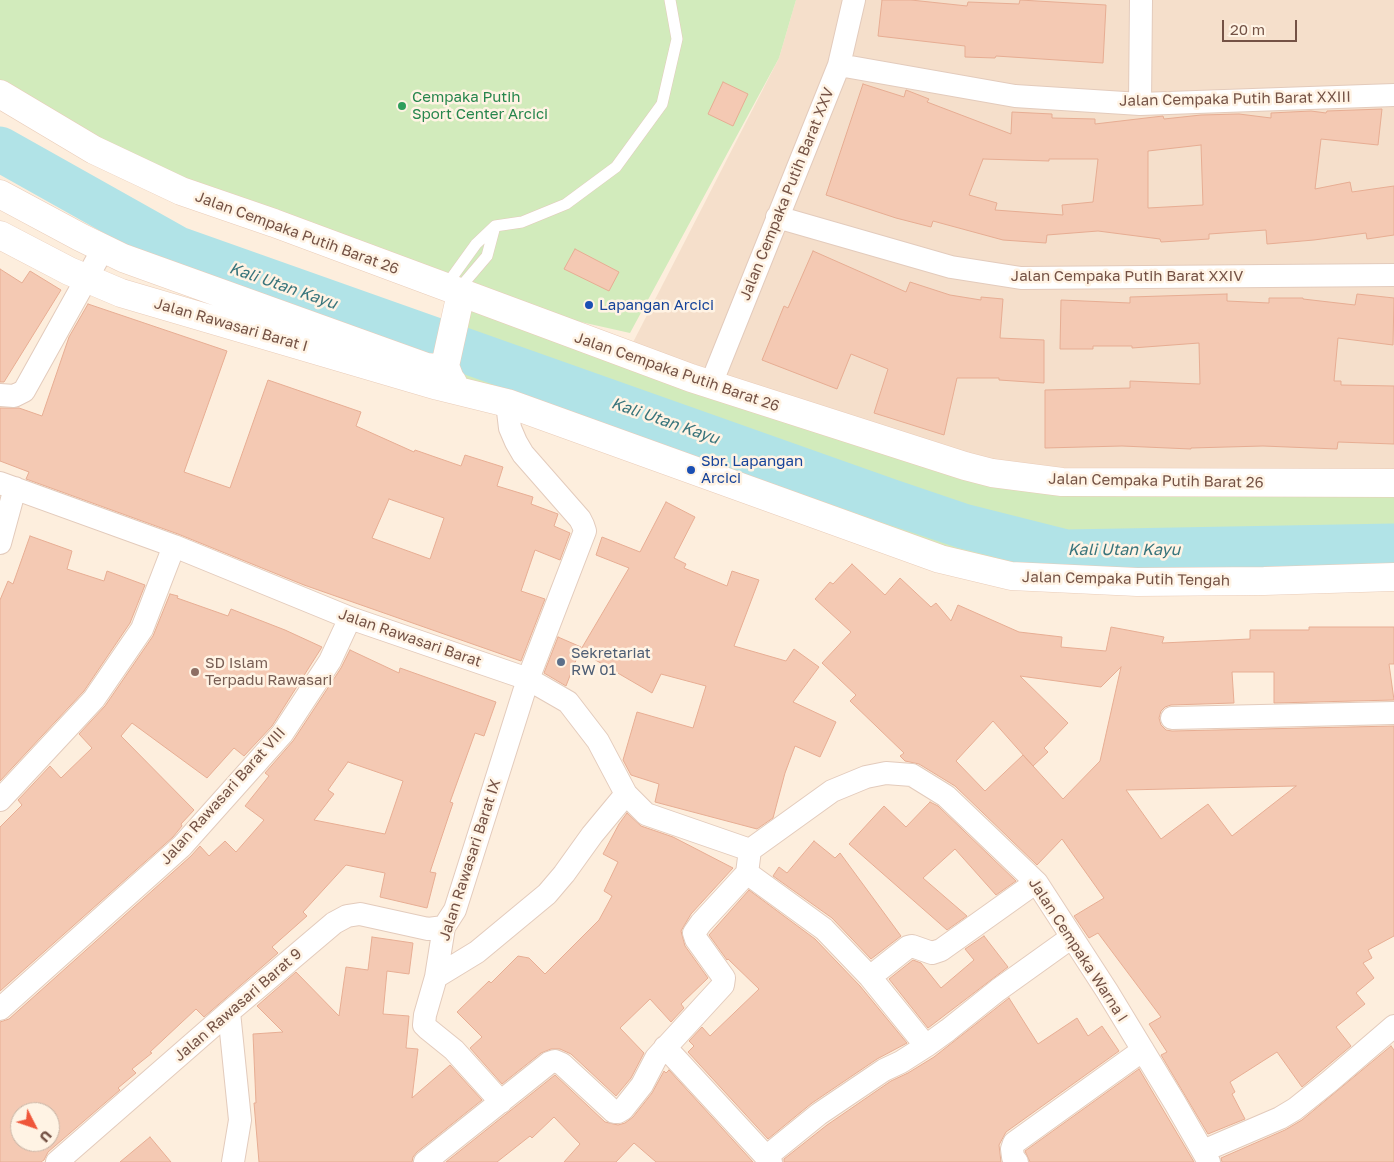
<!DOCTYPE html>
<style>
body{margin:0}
#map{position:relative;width:1394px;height:1162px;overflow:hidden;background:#fdeedd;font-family:"Golos Text",sans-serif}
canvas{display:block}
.north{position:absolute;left:10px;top:1102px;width:50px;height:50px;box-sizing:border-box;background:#fff3e4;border:1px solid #c7b3a4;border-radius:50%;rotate:131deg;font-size:14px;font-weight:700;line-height:20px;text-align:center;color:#745245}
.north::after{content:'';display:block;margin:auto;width:18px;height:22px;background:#ef563a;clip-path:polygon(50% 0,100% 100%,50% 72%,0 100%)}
.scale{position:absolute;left:1222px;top:20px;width:75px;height:22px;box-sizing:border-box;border:2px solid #745245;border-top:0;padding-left:6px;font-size:15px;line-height:18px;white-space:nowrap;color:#745245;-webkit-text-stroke:4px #fff3e4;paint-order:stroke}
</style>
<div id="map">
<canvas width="1394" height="1162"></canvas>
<div class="north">U</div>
<div class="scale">20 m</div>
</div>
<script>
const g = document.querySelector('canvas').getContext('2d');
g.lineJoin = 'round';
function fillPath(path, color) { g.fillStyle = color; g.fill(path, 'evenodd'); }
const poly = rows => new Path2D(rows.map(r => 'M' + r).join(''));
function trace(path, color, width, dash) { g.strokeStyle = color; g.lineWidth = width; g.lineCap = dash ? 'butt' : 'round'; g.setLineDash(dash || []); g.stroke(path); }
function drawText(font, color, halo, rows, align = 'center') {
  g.font = font + ' "Golos Text",sans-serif'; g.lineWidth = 5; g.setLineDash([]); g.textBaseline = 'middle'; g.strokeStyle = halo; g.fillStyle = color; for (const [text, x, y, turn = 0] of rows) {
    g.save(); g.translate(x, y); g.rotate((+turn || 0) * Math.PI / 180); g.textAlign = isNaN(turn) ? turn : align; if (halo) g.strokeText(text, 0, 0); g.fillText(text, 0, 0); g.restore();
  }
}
fillPath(poly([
 [796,0,1394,0,1394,483,1062,482,627,354,779,58]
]), '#f5dfcb');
fillPath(poly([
 [0,0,796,0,779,58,630,333,572,320,458,288,97,143,0,84],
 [461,296,965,466,1394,483,1394,579,1017,572,450,380]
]), '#d2ebbc');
trace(poly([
 [0,149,178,249,889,501,963,526,1066,552,1394,546]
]), '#b1e3e7', 45);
const building = poly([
 [882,0,911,0,967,6,968,2,1019,4,1020,0,1106,5,1103,63,996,56,995,58,965,57,965,46,878,36,882,0],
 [723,82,748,94,733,126,708,114,723,82],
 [863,84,904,97,906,90,929,99,927,102,1011,134,1012,112,1052,114,1052,118,1095,119,1095,124,1163,116,1164,119,1201,115,1239,114,1271,118,1271,113,1311,111,1326,113,1327,111,1382,109,1378,145,1321,139,1315,189,1350,182,1352,192,1394,186,1394,235,1367,239,1366,233,1314,240,1267,244,1266,230,1209,234,1209,239,1161,242,1160,239,1098,231,1047,235,1046,243,1003,240,933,221,931,227,896,218,826,195,863,84],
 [1201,145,1203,205,1148,208,1148,151,1201,145],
 [983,159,1049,161,1049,159,1098,159,1093,202,1062,205,1063,215,995,210,997,203,969,195,983,159],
 [575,249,619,272,609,291,564,269,575,249],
 [813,251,906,292,910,282,950,295,981,300,981,297,1003,299,1000,338,1044,340,1044,383,999,380,999,378,957,378,944,435,874,413,888,369,851,354,837,389,762,360,784,306,788,308,813,251],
 [0,269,22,283,30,271,61,290,4,382,0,382,0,269],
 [1227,294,1227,301,1269,303,1269,298,1303,298,1303,299,1355,305,1357,294,1394,298,1393,345,1338,338,1334,381,1341,381,1341,385,1394,386,1394,444,1338,442,1337,449,1263,446,1191,448,1191,449,1122,446,1045,448,1045,390,1130,388,1130,381,1200,384,1199,343,1132,348,1132,346,1093,346,1093,349,1060,349,1061,300,1130,303,1130,297,1227,294],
 [88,304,227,351,184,472,230,488,268,380,361,412,356,426,414,452,415,450,461,466,465,455,503,467,497,486,533,497,531,504,558,514,554,526,570,533,560,560,535,550,521,591,545,599,521,661,304,585,178,534,26,479,29,472,0,461,0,408,19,408,42,416,69,337,88,304],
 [389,499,444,518,430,559,372,538,389,499],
 [666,502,695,517,674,558,686,564,684,568,727,586,732,571,759,580,734,646,786,661,794,649,819,667,793,702,836,722,820,757,795,746,785,773,773,818,757,829,655,802,659,784,631,775,623,760,637,712,693,728,706,686,661,674,652,693,580,651,629,568,596,555,602,537,640,552,666,502],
 [30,536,72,551,67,569,104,581,107,571,145,585,130,623,84,691,0,781,0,600,8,581,13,584,30,536],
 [852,564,885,595,900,578,931,607,936,603,951,621,958,605,1019,632,1062,637,1061,647,1106,651,1111,627,1164,637,1162,643,1250,639,1250,630,1309,630,1309,627,1394,627,1394,664,1389,664,1394,700,1274,703,1274,672,1232,672,1234,703,1171,705,1165,707,1161,711,1159,718,1161,725,1166,730,1172,731,1394,726,1394,936,1368,950,1372,958,1363,963,1374,978,1356,993,1365,1004,1336,1027,1351,1046,1302,1087,1277,1052,1230,1082,1235,1092,1232,1094,1245,1119,1208,1134,1161,1055,1167,1052,1149,1024,1161,1017,1098,933,1089,938,1074,916,1104,898,1062,839,1037,865,955,786,919,764,905,761,900,756,904,753,850,701,856,695,822,663,851,632,815,599,830,582,833,584,852,564],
 [1121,667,1100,761,1063,799,1023,755,985,791,956,761,993,721,1033,766,1048,752,1044,748,1068,723,1020,676,1101,687,1121,667],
 [1296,786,1232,836,1208,804,1161,839,1126,790,1296,786],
 [170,594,178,596,177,598,228,616,231,609,285,630,322,647,272,726,244,756,234,748,207,778,132,723,121,736,194,810,181,824,182,826,173,837,0,991,0,827,22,805,18,800,50,766,61,778,92,748,79,734,105,706,153,636,170,594],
 [558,637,581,647,566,686,544,673,558,637],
 [350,650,399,673,400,668,496,702,484,736,475,733,450,802,453,803,430,872,436,873,427,908,380,897,385,873,346,865,303,912,307,916,272,947,278,953,204,1017,196,1009,150,1052,152,1053,132,1069,136,1073,118,1088,120,1090,48,1152,44,1160,41,1162,0,1162,0,1022,9,1019,191,856,200,846,209,856,225,841,236,852,264,820,245,806,269,776,265,773,293,741,341,668,350,650],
 [348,762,403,781,385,834,314,820,334,794,328,790,348,762],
 [20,1112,50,1112,50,1142,20,1142,20,1112],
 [930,802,938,806,1016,881,996,895,955,849,923,878,967,916,947,930,849,844,884,806,906,827,930,802],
 [627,813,641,826,673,837,733,868,691,914,681,931,685,946,708,978,681,1004,684,1008,671,1022,650,999,620,1028,644,1053,631,1078,616,1096,571,1054,560,1049,551,1049,541,1053,502,1084,470,1048,482,1037,457,1012,489,981,491,983,518,956,529,958,545,974,599,920,612,896,604,891,618,862,603,854,619,824,627,813],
 [814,841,835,858,840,853,901,936,871,959,832,918,773,876,779,867,787,873,814,841],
 [749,890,815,939,860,986,907,1043,877,1059,812,1103,768,1139,688,1052,694,1046,689,1041,702,1027,710,1036,759,989,728,959,727,960,709,935,749,890],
 [984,936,1008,967,928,1028,889,979,913,960,921,963,941,988,974,960,965,949,984,936],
 [372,937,413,943,409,974,387,971,383,1014,409,1016,406,1048,418,1049,412,1098,450,1065,482,1100,417,1152,413,1157,412,1162,259,1162,254,1103,256,1103,253,1034,283,1032,257,1006,296,972,339,1016,346,967,368,970,372,937],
 [1009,998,1038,1044,1077,1018,1088,1036,1102,1026,1119,1051,1006,1132,999,1145,1001,1162,784,1162,784,1159,827,1125,891,1081,908,1073,934,1057,1009,998],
 [1391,1046,1394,1050,1394,1162,1222,1162,1221,1158,1285,1130,1302,1120,1391,1046],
 [1139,1069,1194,1162,1030,1162,1025,1151,1139,1069],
 [669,1070,753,1162,656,1162,634,1143,616,1162,564,1162,580,1144,554,1117,532,1138,530,1136,497,1162,446,1162,555,1075,605,1122,618,1125,625,1123,633,1117,652,1093,664,1071,666,1073,669,1070],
 [150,1137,171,1162,120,1162,150,1137]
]);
fillPath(building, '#f4c9b3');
trace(building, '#e7ad93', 1);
const lane = poly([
 [445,287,476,244,495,226,522,222,566,204,616,167,662,104,677,39,670,0],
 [458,290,487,256,495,226]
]);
const street = poly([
 [839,65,1015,96,1140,104,1394,95],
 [1140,104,1141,0],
 [777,217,951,267,1021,278,1394,275],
 [711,384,839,65,854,0],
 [0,395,14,396,24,391,103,249],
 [0,483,174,546,350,618,528,679,568,702,598,741,626,794,646,814,750,850,832,791,866,777,886,773,912,775,946,796,1037,883,1107,991,1175,1103,1209,1162],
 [0,543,15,488],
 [1172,718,1394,713],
 [0,800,94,699,142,629,174,546],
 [747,873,824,929,870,977,926,1046],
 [436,977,477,952,547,894,564,874,592,835,626,794],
 [870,977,908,947,912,946,932,953,941,950,1028,888,1037,883],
 [0,1009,182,846,282,734,330,661,350,618],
 [229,1012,240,1120,233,1162],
 [665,1047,771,1162],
 [501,1102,454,1050,428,1029,424,1025,425,1015,436,977,444,927,455,910,528,679,585,531,583,525,580,519,523,454,516,442,510,428,507,403],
 [1203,1151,1280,1118,1295,1109,1330,1081,1394,1026],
 [766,1157,819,1114,884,1070,901,1062,926,1046,948,1030,998,990,1072,937],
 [57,1162,229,1012,334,923,347,916,360,914,428,929,444,927],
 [425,1162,549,1063,555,1061,562,1064,614,1112,618,1112,623,1109,642,1085,656,1058,723,985,724,978,696,939,694,933,701,923,747,873,750,850],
 [1017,1162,1013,1157,1012,1149,1014,1143,1143,1050]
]);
const secondary = poly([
 [0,94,94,150,181,191,274,223,691,378,965,466,992,473,1062,482,1394,483],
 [0,194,80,237,123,258,426,367,436,368,445,366],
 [0,235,69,271,121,293,438,386,507,403,940,559,1011,576,1137,582,1264,581,1394,577],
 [453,383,450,379,445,366,461,293]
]);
trace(lane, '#e3cbbc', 12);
trace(street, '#e3cbbc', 24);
trace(secondary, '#e9ccb9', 29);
trace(lane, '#fff', 11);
trace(street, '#fff', 22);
trace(secondary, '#fff', 28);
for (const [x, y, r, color] of [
 [402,106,5,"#2e9e5b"],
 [589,305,5,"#1a4fb4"],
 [691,470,5,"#1a4fb4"],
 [561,662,5,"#5c6f8a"],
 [195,672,5,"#8d6e63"]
]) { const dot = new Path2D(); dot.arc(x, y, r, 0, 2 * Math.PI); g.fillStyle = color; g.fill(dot); trace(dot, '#fff3e4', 2); }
drawText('15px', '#27864d', '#fff3e4', [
 ["Cempaka Putih",412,97],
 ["Sport Center Arcici",412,114]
], 'left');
drawText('15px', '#745245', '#fff3e4', [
 ["Jalan Cempaka Putih Barat XXIII",1235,99,-1],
 ["Jalan Cempaka Putih Barat XXV",787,194,-68],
 ["Jalan Cempaka Putih Barat 26",297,233,20],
 ["Jalan Cempaka Putih Barat XXIV",1127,276],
 ["Jalan Rawasari Barat I",231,325,16],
 ["Jalan Cempaka Putih Barat 26",677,372,19],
 ["Jalan Cempaka Putih Barat 26",1156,481,1],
 ["Jalan Cempaka Putih Tengah",1126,579,1],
 ["Jalan Rawasari Barat",410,638,19],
 ["Jalan Rawasari Barat VIII",223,796,-48],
 ["Jalan Rawasari Barat IX",470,860,-72],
 ["Jalan Cempaka Warna I",1078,950,57],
 ["Jalan Rawasari Barat 9",238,1005,-41]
]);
drawText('15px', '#164399', '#fff3e4', [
 ["Lapangan Arcici",599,305],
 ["Sbr. Lapangan",701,461],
 ["Arcici",701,478]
], 'left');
drawText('15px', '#4e5e75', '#fff3e4', [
 ["Sekretariat",571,653],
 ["RW 01",571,670]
], 'left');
drawText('15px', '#785e54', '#fff3e4', [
 ["SD Islam",205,663],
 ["Terpadu Rawasari",205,680]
], 'left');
drawText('italic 16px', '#38747b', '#fff3e4', [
 ["Kali Utan Kayu",283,286,19],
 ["Kali Utan Kayu",665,421,19],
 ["Kali Utan Kayu",1124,550]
]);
</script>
